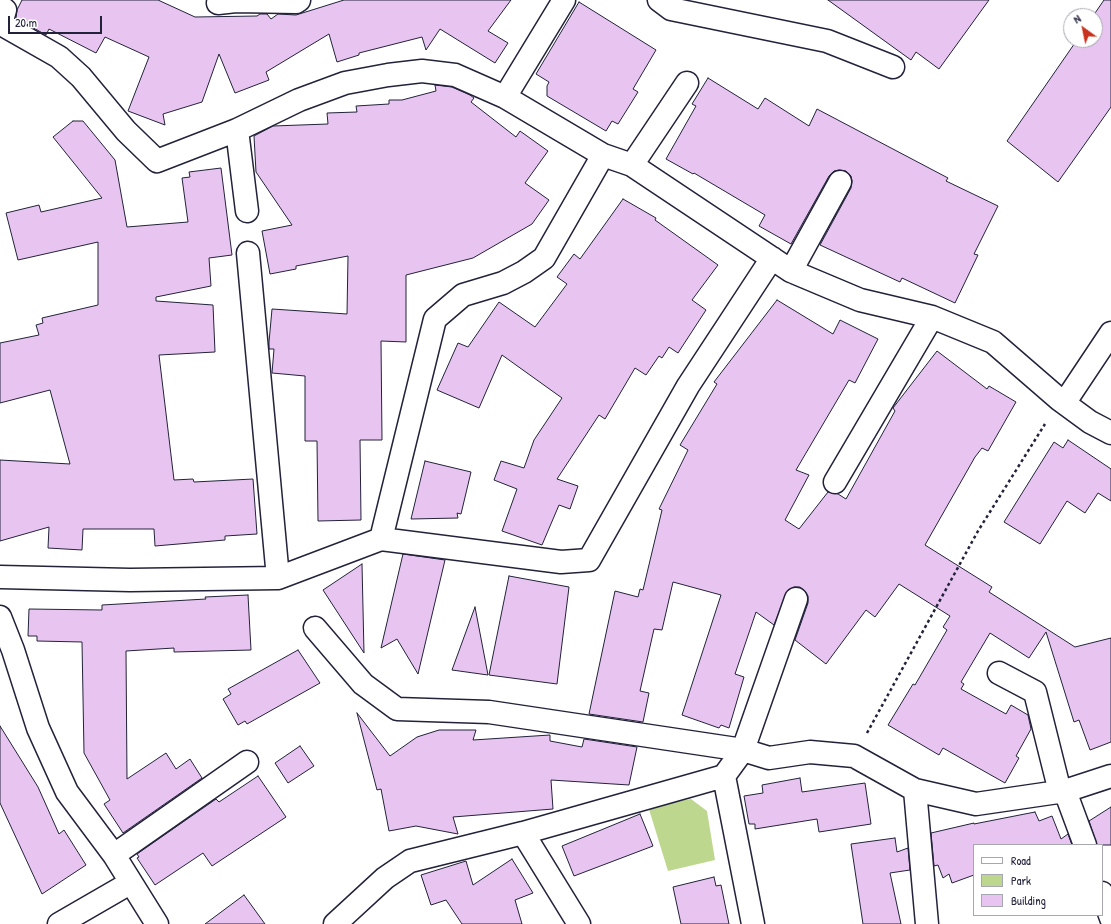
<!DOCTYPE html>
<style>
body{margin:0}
#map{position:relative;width:1111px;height:924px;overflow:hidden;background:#fff;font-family:"Patrick Hand",sans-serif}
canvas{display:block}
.legend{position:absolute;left:973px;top:844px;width:130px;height:72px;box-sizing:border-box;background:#fff;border:1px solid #a7a7b1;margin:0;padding:5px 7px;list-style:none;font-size:12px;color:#22223b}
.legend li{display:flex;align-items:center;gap:8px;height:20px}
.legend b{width:20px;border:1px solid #a7a7b1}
.north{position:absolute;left:1063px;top:8px;width:40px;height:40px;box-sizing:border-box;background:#fff;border:1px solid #a7a7b1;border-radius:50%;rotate:327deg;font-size:11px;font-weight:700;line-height:16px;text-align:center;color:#22223b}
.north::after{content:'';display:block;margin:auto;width:14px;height:18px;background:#c8321e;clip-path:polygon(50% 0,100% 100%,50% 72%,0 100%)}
.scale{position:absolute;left:8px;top:16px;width:94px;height:18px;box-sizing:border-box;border:2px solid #22223b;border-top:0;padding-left:5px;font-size:12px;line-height:14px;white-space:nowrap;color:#22223b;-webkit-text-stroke:3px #fff;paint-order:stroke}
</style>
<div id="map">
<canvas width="1111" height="924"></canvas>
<ul class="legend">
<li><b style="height:5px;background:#fff"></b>Road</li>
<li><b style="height:11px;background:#bdd78e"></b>Park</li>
<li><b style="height:11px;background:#e8c5f0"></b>Building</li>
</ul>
<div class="north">N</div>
<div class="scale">20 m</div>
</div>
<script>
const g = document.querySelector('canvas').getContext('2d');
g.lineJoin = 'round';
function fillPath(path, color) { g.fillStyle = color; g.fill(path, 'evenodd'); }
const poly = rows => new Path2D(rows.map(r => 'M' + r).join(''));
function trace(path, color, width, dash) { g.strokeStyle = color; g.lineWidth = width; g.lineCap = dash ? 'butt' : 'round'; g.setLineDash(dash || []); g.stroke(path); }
fillPath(poly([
 [691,799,707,811,715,860,668,871,648,806]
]), '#bdd78e');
const building = poly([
 [22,0,158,0,195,17,257,16,260,14,267,14,271,19,278,14,296,15,344,0,511,0,488,31,508,43,495,63,440,29,426,50,422,37,359,53,359,55,337,62,329,34,266,72,269,80,235,93,219,54,202,102,163,114,165,125,128,111,149,57,105,37,96,53,49,29,46,35,16,18,17,10,22,0],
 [828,0,989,0,939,69,916,52,911,60,828,0],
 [1104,0,1111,0,1111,107,1058,182,1007,141,1077,40,1095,40,1095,16,1093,16,1104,0],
 [579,2,656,50,633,89,638,92,618,124,612,121,606,131,547,96,547,86,549,82,536,74,579,2],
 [708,78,758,109,765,98,809,126,817,109,948,178,946,181,998,206,974,254,978,255,955,303,902,278,900,282,820,245,851,188,852,181,851,176,846,171,839,170,834,171,829,176,791,244,759,226,765,215,694,173,693,174,666,159,696,106,692,104,708,78],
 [435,85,452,87,470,95,474,98,471,102,516,137,520,131,548,151,525,183,549,200,532,224,473,258,406,275,406,342,381,341,382,440,360,440,361,520,318,521,317,441,305,441,305,376,272,373,274,349,269,349,269,342,272,309,347,314,348,256,296,266,296,269,270,274,262,231,292,225,256,172,254,136,273,126,328,124,327,113,357,112,356,106,389,104,389,100,402,100,436,91,435,85],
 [73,121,83,121,115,160,127,227,188,222,182,178,190,177,189,172,221,168,232,255,209,258,211,286,156,297,156,301,213,305,215,352,159,355,174,480,193,479,194,482,253,479,257,534,225,536,225,540,155,546,154,529,83,529,82,550,48,548,49,527,0,541,0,460,70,464,50,390,0,403,0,343,39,335,36,325,43,323,42,318,98,305,98,242,18,260,6,213,39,205,41,212,102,198,53,137,73,121],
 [623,199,656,218,655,220,718,265,692,300,706,310,678,353,669,347,662,358,659,356,646,375,635,368,605,419,599,415,557,479,578,486,570,509,559,505,542,545,502,531,517,489,494,480,501,461,524,468,534,440,562,398,502,355,479,408,437,390,458,343,468,347,499,302,535,327,567,284,557,277,574,254,580,259,623,199],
 [777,300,833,334,840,320,878,339,855,383,849,380,796,470,809,475,785,520,799,529,828,492,838,494,846,499,895,411,893,408,937,351,987,389,989,386,1016,402,988,451,982,448,975,457,925,545,992,587,989,592,1075,647,1111,638,1111,742,1090,750,1079,720,1074,722,1046,632,1029,658,990,633,961,682,964,684,961,689,1006,714,1011,705,1028,715,1031,729,1016,756,1019,758,1005,783,943,748,939,755,888,725,913,684,915,685,947,630,943,627,950,616,899,584,875,617,866,610,826,664,795,640,808,603,808,596,805,591,800,587,794,587,788,590,774,625,756,612,735,674,744,677,729,728,721,725,719,728,682,715,721,595,673,582,662,630,654,629,640,691,649,693,643,722,589,714,615,591,638,597,640,589,643,590,662,510,659,509,688,450,680,445,717,384,714,382,777,300],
 [1068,440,1111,469,1111,501,1098,493,1085,513,1067,501,1040,544,1004,522,1054,442,1063,448,1068,440],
 [425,461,471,472,461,514,457,513,458,518,411,519,425,461],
 [403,554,445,560,418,674,397,639,381,648,403,554],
 [362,564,364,653,323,590,362,564],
 [509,576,569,587,557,684,489,675,509,576],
 [248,595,251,650,174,652,174,648,126,651,127,779,166,753,176,769,190,759,202,778,123,833,104,804,110,800,84,753,82,642,37,641,37,636,28,636,29,609,102,610,102,605,206,599,205,597,248,595],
 [475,607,488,675,452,670,475,607],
 [298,650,320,683,247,724,245,721,238,725,223,699,231,694,228,689,298,650],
 [357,713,390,756,417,737,439,730,476,730,473,740,550,735,550,741,582,747,584,739,637,747,629,785,551,780,553,809,453,817,458,834,416,826,389,831,381,789,377,790,357,713],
 [0,726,38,787,59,834,64,830,86,865,42,894,0,803,0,726],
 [300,746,314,766,288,783,275,763,300,746],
 [258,776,286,817,212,866,203,853,155,885,137,858,139,857,137,854,216,799,219,802,258,776],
 [800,778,802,792,865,783,871,824,819,832,817,819,755,829,755,824,749,824,744,796,763,793,762,785,800,778],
 [1111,807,1111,845,1097,845,1089,821,1111,807],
 [1035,812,1039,821,1052,816,1061,839,1068,834,1072,845,974,845,974,875,952,883,949,874,943,878,938,865,934,866,931,833,974,823,974,824,1035,812],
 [640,814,653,846,574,876,562,846,640,814],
 [895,838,897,852,908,848,910,870,890,873,901,924,863,924,851,844,895,838],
 [512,859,533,893,515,900,522,924,462,924,446,900,431,905,421,875,466,861,473,885,512,859],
 [714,877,716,886,721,885,729,924,681,924,673,887,714,877],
 [244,895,265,924,205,924,244,895]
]);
fillPath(building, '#e8c5f0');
trace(building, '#22223b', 1);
const minor = poly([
 [659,0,671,9,827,41,893,67],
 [218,3,236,1,296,2,299,0],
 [0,6,5,10,1,24,59,57,81,77,126,131,157,161,237,130,299,100,345,83,388,75,422,71,455,75,505,97,603,155,632,165,791,271,860,300,932,317,993,342,1060,400,1090,422,1111,433],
 [505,97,564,0],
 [237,130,247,211],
 [632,165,687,83],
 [248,253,278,578],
 [791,271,840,182],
 [1065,402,1111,333],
 [835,482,932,317],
 [381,539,435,319,463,295,503,283,524,272,544,258,603,155],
 [0,577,130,580,278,578,381,539,561,562,589,560,688,386,772,258],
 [0,617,13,650,38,728,67,792,114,855,157,924],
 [315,628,363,684,397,709,489,712,743,750,796,599],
 [999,673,1035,692,1060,792],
 [724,776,753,924],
 [915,790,927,924],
 [1065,791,1085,845],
 [523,833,579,924],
 [114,855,247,762],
 [1102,893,1111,918],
 [59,924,130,883],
 [335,924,385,878,410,861,523,833,724,776,743,750,769,758,810,752,854,756,915,790,976,804,1065,791,1111,776]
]);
trace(minor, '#22223b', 25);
trace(poly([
 [867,733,978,531,1045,424]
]), '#22223b', 2.5, [3, 3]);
trace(minor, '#fff', 22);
</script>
